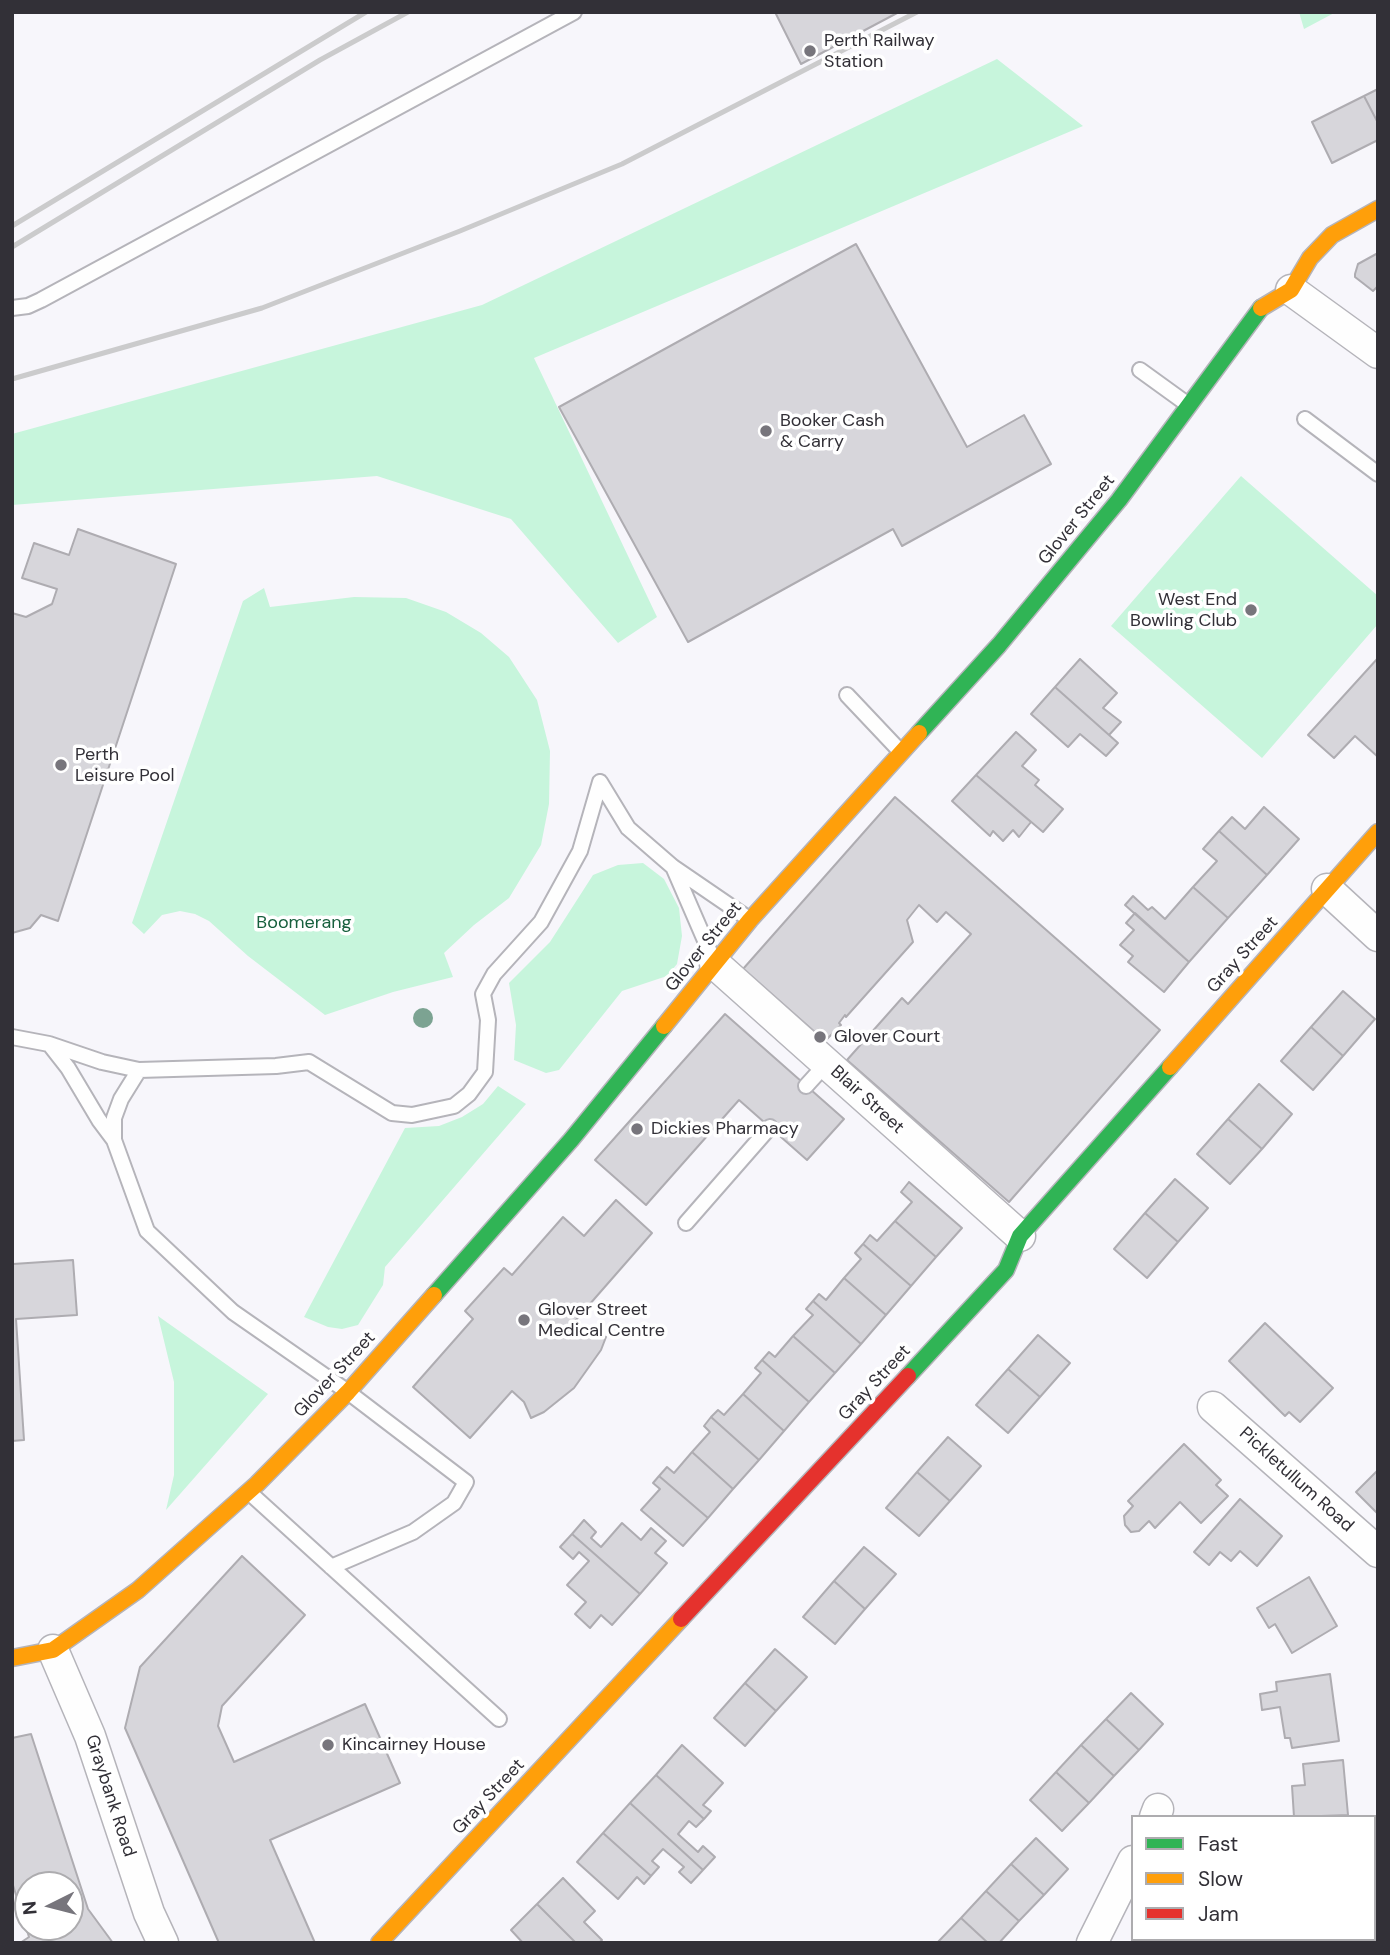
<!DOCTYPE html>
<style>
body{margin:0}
#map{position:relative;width:1390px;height:1955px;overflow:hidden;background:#f7f6fb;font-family:"DM Sans",sans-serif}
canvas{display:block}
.frame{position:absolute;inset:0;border:14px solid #323037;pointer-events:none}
.legend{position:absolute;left:1131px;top:1815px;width:245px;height:126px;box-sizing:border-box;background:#fff;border:2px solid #adacaf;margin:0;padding:9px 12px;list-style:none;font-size:21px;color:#323037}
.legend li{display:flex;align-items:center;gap:14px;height:35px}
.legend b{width:35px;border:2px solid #adacaf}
.north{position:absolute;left:14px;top:1871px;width:70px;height:70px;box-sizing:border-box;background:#fff;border:2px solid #adacaf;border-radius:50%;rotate:264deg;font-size:19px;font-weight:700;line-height:28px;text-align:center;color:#323037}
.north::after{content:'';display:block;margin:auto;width:24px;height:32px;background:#77757c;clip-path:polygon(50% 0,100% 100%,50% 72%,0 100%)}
</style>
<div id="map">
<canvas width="1390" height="1955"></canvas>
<div class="frame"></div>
<ul class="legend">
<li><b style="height:9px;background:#30b455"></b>Fast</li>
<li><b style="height:9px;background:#ff9f0a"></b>Slow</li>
<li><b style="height:9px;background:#e5322d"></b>Jam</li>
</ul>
<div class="north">N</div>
</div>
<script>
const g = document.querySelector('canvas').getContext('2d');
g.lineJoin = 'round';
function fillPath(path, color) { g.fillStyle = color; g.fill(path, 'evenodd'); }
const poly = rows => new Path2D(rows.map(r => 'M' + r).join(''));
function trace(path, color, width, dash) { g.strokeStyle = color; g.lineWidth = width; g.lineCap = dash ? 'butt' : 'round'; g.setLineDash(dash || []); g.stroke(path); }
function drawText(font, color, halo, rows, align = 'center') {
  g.font = font + ' "DM Sans",sans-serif'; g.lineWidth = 7; g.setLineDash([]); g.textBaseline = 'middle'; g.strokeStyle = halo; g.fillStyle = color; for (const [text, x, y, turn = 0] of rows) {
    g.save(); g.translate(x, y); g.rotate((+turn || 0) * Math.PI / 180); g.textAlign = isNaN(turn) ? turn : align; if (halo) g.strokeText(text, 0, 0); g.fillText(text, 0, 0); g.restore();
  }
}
fillPath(poly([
 [1299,12,1336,12,1304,29],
 [997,59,1083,126,534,358,657,617,618,643,511,519,377,476,12,505,12,434,482,305],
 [1241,476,1378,596,1378,624,1262,758,1111,626],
 [264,588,270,607,354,597,406,598,446,612,481,633,509,657,537,700,550,751,549,804,541,845,509,898,474,925,444,953,453,977,393,992,325,1015,248,956,209,921,195,914,180,911,162,915,144,934,132,923,243,601],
 [643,863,664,879,679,908,682,936,677,964,667,976,622,991,559,1070,546,1073,514,1060,516,1025,509,983,550,942,593,875,618,865],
 [498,1086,526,1104,385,1267,383,1285,358,1325,342,1329,328,1327,304,1317,405,1128,439,1126,462,1117,483,1104],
 [158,1316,268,1394,166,1510,174,1475,174,1382]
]), '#c7f5dc');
const building = poly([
 [775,12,899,12,801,64,775,12],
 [1378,89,1378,123,1364,96,1378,89],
 [1364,96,1378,123,1378,140,1332,163,1312,122,1364,96],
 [856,244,967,447,1024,415,1051,464,902,546,893,529,688,642,559,407,856,244],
 [1378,253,1378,286,1373,291,1355,277,1355,274,1358,264,1378,253],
 [78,529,176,564,58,921,41,915,30,928,12,933,12,613,26,617,52,604,57,589,22,578,34,543,69,555,78,529],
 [1378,658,1378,757,1355,736,1334,758,1308,735,1378,658],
 [1080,659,1117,693,1103,708,1121,722,1109,735,1055,687,1080,659],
 [1055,687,1118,743,1106,756,1080,734,1068,747,1031,714,1055,687],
 [1016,732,1036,750,1022,766,1039,780,1035,785,1063,809,1043,832,976,775,1016,732],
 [976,775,1031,822,1019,837,1013,830,1003,841,993,831,990,836,952,801,976,775],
 [895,797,1160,1030,1009,1202,847,1060,902,998,908,1004,971,934,946,912,937,922,919,905,907,920,913,942,846,1017,845,1015,839,1023,841,1025,825,1041,743,969,895,797],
 [1264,807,1299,839,1267,875,1219,831,1232,817,1245,829,1264,807],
 [1219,831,1267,875,1228,918,1193,887,1217,861,1203,849,1219,831],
 [1193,887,1228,918,1189,962,1125,905,1133,896,1148,910,1152,907,1165,919,1193,887],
 [1135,913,1189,962,1164,992,1128,962,1133,956,1120,945,1134,930,1126,923,1135,913],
 [1343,991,1375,1019,1343,1056,1311,1027,1343,991],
 [725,1014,844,1119,807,1160,739,1100,646,1205,595,1160,725,1014],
 [1311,1027,1343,1056,1313,1090,1281,1061,1311,1027],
 [1259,1084,1292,1114,1262,1149,1228,1119,1259,1084],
 [1228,1119,1262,1149,1230,1184,1197,1154,1228,1119],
 [1175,1179,1208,1208,1178,1242,1145,1213,1175,1179],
 [909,1182,962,1228,936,1257,895,1221,912,1202,901,1192,909,1182],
 [616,1200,652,1233,575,1321,586,1331,606,1337,601,1350,574,1388,544,1412,531,1418,524,1402,512,1391,470,1438,413,1387,473,1319,465,1311,504,1268,512,1275,563,1217,584,1236,616,1200],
 [1145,1213,1178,1242,1147,1278,1114,1249,1145,1213],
 [895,1221,936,1257,911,1286,863,1244,870,1235,877,1241,895,1221],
 [863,1244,911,1286,886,1315,844,1278,861,1259,855,1253,863,1244],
 [12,1258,13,1264,73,1260,77,1315,16,1319,24,1440,12,1441,12,1258],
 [844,1278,886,1315,861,1344,813,1301,819,1294,826,1300,844,1278],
 [813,1301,861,1344,835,1373,793,1336,813,1315,806,1309,813,1301],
 [1265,1323,1333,1388,1300,1422,1289,1412,1285,1416,1229,1361,1265,1323],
 [1038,1335,1070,1363,1040,1397,1008,1369,1038,1335],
 [793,1336,835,1373,809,1402,762,1360,769,1352,775,1357,793,1336],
 [762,1360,809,1402,784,1431,743,1394,761,1373,755,1368,762,1360],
 [1008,1369,1040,1397,1008,1433,976,1405,1008,1369],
 [743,1394,784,1431,759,1460,711,1417,718,1410,724,1415,743,1394],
 [711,1417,759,1460,733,1489,692,1452,710,1432,704,1426,711,1417],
 [948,1437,981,1466,950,1501,917,1472,948,1437],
 [1184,1444,1221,1480,1216,1485,1228,1496,1201,1523,1180,1502,1155,1528,1149,1521,1139,1531,1131,1532,1125,1525,1124,1516,1133,1506,1128,1501,1184,1444],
 [692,1452,733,1489,708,1518,659,1476,667,1467,674,1473,692,1452],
 [1378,1470,1378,1514,1356,1492,1378,1470],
 [917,1472,950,1501,919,1536,886,1508,917,1472],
 [659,1476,708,1518,683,1546,641,1510,660,1489,653,1483,659,1476],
 [1240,1499,1282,1536,1257,1566,1240,1551,1231,1561,1220,1552,1209,1565,1194,1552,1240,1499],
 [584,1520,596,1532,591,1538,601,1547,622,1523,641,1540,651,1528,666,1541,655,1553,667,1563,640,1594,572,1534,584,1520],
 [572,1534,640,1594,612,1625,601,1615,590,1628,575,1614,586,1602,567,1585,589,1561,579,1552,573,1559,560,1547,572,1534],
 [864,1547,896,1574,865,1609,834,1581,864,1547],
 [242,1556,305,1615,222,1706,218,1726,234,1762,365,1704,400,1783,270,1840,315,1943,219,1943,125,1728,140,1667,242,1556],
 [1309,1577,1337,1626,1292,1653,1275,1624,1269,1628,1257,1608,1309,1577],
 [834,1581,865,1609,835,1644,803,1617,834,1581],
 [775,1649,807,1677,776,1711,745,1683,775,1649],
 [1330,1674,1339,1741,1292,1748,1290,1738,1285,1738,1280,1707,1262,1710,1260,1694,1277,1691,1276,1682,1330,1674],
 [745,1683,776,1711,745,1746,714,1718,745,1683],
 [1131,1693,1163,1724,1139,1750,1106,1719,1131,1693],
 [1106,1719,1139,1750,1114,1776,1081,1745,1106,1719],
 [31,1734,88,1909,113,1943,20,1943,29,1937,12,1882,12,1738,31,1734],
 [28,1885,70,1885,70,1927,28,1927,28,1885],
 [682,1745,723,1783,703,1805,711,1811,704,1819,656,1775,682,1745],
 [1081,1745,1114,1776,1089,1803,1056,1772,1081,1745],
 [1343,1760,1348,1815,1294,1817,1292,1786,1305,1785,1303,1764,1343,1760],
 [1056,1772,1089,1803,1062,1831,1030,1800,1056,1772],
 [656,1775,704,1819,696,1827,689,1821,678,1834,698,1852,703,1846,715,1857,703,1870,630,1803,656,1775],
 [630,1803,703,1870,691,1883,679,1872,684,1867,663,1849,652,1861,659,1867,651,1876,603,1833,630,1803],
 [603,1833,651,1876,644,1884,637,1877,618,1899,577,1862,603,1833],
 [1036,1838,1068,1869,1044,1895,1011,1864,1036,1838],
 [1011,1864,1044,1895,1019,1921,986,1891,1011,1864],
 [563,1878,595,1911,584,1922,602,1940,599,1943,576,1943,537,1904,563,1878],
 [986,1891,1019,1921,999,1943,988,1943,961,1918,986,1891],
 [537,1904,576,1943,523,1943,511,1930,537,1904],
 [961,1918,988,1943,937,1943,961,1918],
 [1310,1939,1351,1939,1351,1943,1310,1943,1310,1939]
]);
fillPath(building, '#d7d6db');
trace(building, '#aeacb1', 2);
const lane = poly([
 [12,308,28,306,41,300,574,12],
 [1140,370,1187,404],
 [1305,419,1378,474],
 [847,695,899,750],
 [600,782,628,828,673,867,749,919],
 [674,869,713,959],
 [12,1037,49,1044,102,1062,139,1070],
 [50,1045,68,1068,99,1120,114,1140],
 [806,1086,826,1064],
 [686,1223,770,1127],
 [251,1494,499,1719],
 [331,1567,413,1532,454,1503,466,1482,348,1392,233,1312,147,1231,114,1140,114,1118,121,1099,139,1070,276,1066,309,1062,392,1113,412,1115,454,1106,469,1094,485,1072,488,1020,483,994,494,974,541,922,580,851,600,782]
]);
const street = poly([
 [1291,290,1378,353],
 [1327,889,1378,936],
 [715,964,1020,1236],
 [1213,1407,1378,1552],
 [53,1650,90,1736,149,1913,163,1943],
 [1155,1817,1158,1809],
 [1092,1943,1133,1861]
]);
const fast = poly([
 [919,733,999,645,1119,500,1261,308],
 [434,1295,571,1140,664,1026],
 [908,1376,1006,1270,1020,1236,1170,1067]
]);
const slow = poly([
 [1261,308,1291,290,1310,258,1332,235,1378,209],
 [664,1026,750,920,919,733],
 [1170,1067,1378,832],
 [12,1658,53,1650,138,1590,257,1484,348,1392,434,1295],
 [379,1943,681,1619]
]);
const jam = poly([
 [681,1619,908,1376]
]);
trace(lane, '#b5b4ba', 18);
trace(street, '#b5b4ba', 33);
trace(fast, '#b5b4ba', 19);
trace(slow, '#b5b4ba', 19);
trace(jam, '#b5b4ba', 19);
trace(lane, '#fefefe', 14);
trace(street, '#fefefe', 30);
trace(fast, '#30b455', 16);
trace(slow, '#ff9f0a', 16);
trace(jam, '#e5322d', 16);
trace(poly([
 [12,226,366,12],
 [12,247,320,60,408,12],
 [12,379,262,308,460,231,622,164,917,12]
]), '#cbcbcc', 5);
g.fillStyle = '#7ca392';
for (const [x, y] of [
 [423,1018]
]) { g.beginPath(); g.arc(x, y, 10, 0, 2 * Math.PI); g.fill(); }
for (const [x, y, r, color] of [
 [810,51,7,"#77757c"],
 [766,431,7,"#77757c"],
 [1251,610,7,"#77757c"],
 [61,765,7,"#77757c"],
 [820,1037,7,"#77757c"],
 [637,1129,7,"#77757c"],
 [524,1320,7,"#77757c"],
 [328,1745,7,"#77757c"]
]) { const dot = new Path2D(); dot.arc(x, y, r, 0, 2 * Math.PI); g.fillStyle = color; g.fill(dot); trace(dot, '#fff', 2.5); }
drawText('18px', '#323037', '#fff', [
 ["Perth Railway",824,41],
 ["Station",824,62],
 ["Booker Cash",780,421],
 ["& Carry",780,442],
 ["West End",1237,600,"right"],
 ["Bowling Club",1237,621,"right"],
 ["Perth",75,755],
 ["Leisure Pool",75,776],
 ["Glover Court",834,1037],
 ["Dickies Pharmacy",651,1129],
 ["Glover Street",538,1310],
 ["Medical Centre",538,1331],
 ["Kincairney House",342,1745]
], 'left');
drawText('18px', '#323037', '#fff', [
 ["Glover Street",1077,520,-51],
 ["Glover Street",704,947,-51],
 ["Gray Street",1243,955,-48],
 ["Blair Street",867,1100,42],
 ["Glover Street",335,1375,-47],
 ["Gray Street",875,1383,-47],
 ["Pickletullum Road",1296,1480,42],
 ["Graybank Road",110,1796,72],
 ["Gray Street",489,1797,-47]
]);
drawText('18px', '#175f3d', '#fff', [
 ["Boomerang",304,923]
]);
</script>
